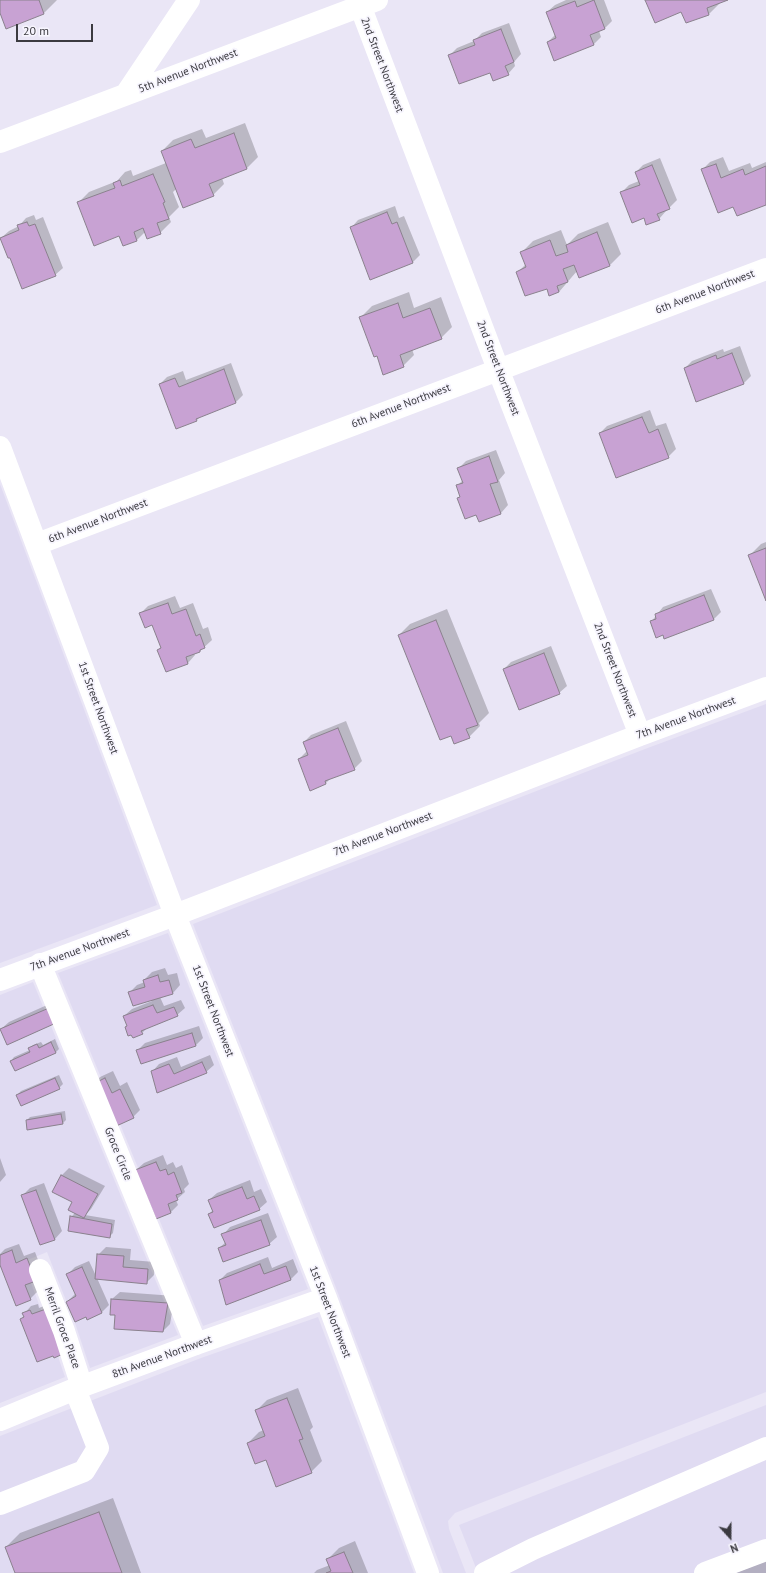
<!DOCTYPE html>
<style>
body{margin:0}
#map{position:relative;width:766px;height:1573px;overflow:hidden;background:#eae6f6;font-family:"PT Sans",sans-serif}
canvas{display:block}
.north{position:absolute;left:710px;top:1517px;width:40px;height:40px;-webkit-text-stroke:3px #f7f5fe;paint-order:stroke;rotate:159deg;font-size:11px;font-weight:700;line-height:16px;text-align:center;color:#3b3a40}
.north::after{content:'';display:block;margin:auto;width:14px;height:18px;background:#3b3a40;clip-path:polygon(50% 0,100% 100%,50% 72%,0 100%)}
.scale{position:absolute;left:16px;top:24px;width:77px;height:18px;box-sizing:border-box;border:2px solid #3b3a40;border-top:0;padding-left:5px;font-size:12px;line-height:14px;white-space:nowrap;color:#3b3a40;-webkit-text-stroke:3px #f7f5fe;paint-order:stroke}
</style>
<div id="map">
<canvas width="766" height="1573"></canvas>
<div class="north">N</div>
<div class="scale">20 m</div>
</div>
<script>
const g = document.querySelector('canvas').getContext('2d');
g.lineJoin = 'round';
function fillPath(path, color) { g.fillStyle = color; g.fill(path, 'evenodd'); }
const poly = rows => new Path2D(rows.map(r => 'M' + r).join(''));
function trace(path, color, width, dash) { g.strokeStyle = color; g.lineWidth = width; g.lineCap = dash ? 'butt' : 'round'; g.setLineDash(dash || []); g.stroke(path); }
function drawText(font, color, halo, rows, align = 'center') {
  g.font = font + ' "PT Sans",sans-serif'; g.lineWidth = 3.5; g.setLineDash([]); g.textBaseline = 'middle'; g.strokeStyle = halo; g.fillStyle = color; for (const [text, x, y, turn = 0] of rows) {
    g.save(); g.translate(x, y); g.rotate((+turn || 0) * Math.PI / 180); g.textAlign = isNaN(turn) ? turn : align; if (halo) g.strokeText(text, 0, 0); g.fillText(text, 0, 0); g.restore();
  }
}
fillPath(poly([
 [0,484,157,905,0,963],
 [766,704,766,1392,455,1513,448,1521,449,1529,466,1573,443,1573,333,1280,193,924,645,749],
 [168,933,308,1289,203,1326,58,973],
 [33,982,178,1335,90,1368,76,1326,47,1252,23,1262,51,1336,65,1377,0,1403,0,995],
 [318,1317,414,1573,0,1573,0,1436,201,1358],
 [766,1405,766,1573,478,1573,459,1525]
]), '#e0dbf2');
fillPath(poly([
 [0,0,57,0,44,13,7,28,0,10],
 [566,0,604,0,612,21,605,28,599,31,601,37,594,44,548,42,556,34,547,12,555,5],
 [647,0,725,0,720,3,709,14,682,11],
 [509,23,521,54,514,62,515,66,508,74,491,71,449,56,457,48,474,41,482,33],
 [245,123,258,157,247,168,222,178,224,184,213,195,176,189,173,192,179,207,169,217,171,222,160,233,145,232,137,240,120,235,78,203,89,192,117,181,125,172,131,170,133,176,166,163,162,151,173,140,202,129,206,138],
 [723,157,729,171,750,163,752,168,766,162,766,204,734,206,702,170,710,162],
 [660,158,677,200,669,208,666,209,666,211,659,219,644,217,621,193,629,185,639,181,636,172,643,165],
 [395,206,399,218,404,216,420,255,412,263,351,228,358,220],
 [34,215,36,220,43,217,63,268,55,275,10,256,1,238,9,231,19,226,26,218],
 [608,222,621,254,610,265,580,277,577,271,559,292,547,288,517,273,526,264,522,252,533,241,561,230,567,245,578,234],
 [409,292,414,308,441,297,452,327,441,338,412,349,414,355,403,366,377,355,361,317,372,306],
 [740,346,751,376,744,383,697,400,685,368,692,361,723,349,724,352],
 [231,363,243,395,236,402,202,415,197,420,160,384,167,377,183,371,186,380],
 [650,410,656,426,666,423,676,449,668,457,600,433,607,426],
 [496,450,505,473,499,480,508,505,501,513,479,521,477,514,458,499,461,496,457,486,463,480,459,468,466,461],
 [766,542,766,598,750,555,761,544],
 [711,589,721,612,713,620,663,634,651,622,663,607],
 [175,596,180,608,193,603,203,629,208,627,212,640,200,651,194,653,195,655,188,663,166,671,158,650,161,647,152,624,140,614,148,606],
 [447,609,489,713,479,723,480,726,469,737,399,635,410,624],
 [551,646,567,686,559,693,504,669,511,662],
 [346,721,362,761,354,769,331,778,326,783,299,759,307,751,304,742,311,735],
 [165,968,168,975,177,973,180,985,173,993,160,997,164,1006,181,1000,185,1008,177,1015,148,1027,142,1033,126,1027,128,1025,124,1016,132,1009,152,1001,152,999,130,992,137,985,145,982,144,980,152,972],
 [56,1001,7,1043,1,1029,9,1022],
 [199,1026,203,1038,196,1045,137,1051,145,1043],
 [55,1039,59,1049,56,1052,11,1061,14,1057,30,1050,29,1049,33,1045,41,1042,43,1045],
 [210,1055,214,1065,206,1072,158,1091,152,1072,159,1064,177,1057,181,1067],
 [113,1071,120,1086,127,1082,140,1110,133,1117,93,1085,100,1077],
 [59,1075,63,1084,59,1088,17,1095,21,1091],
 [65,1111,66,1120,62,1124,27,1120,30,1117],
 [163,1155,167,1165,173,1162,176,1168,182,1165,189,1184,184,1189,185,1192,176,1200,178,1205,171,1212,156,1218,136,1170,144,1163],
 [0,1158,6,1175,0,1182],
 [69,1168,105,1186,91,1209,85,1215,115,1220,113,1233,109,1237,71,1217,76,1212,73,1202,53,1192,62,1175],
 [250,1180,254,1192,261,1189,267,1202,259,1209,209,1214,213,1210,209,1200,217,1193],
 [44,1183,62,1231,55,1239,41,1244,22,1196,30,1188],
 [268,1213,277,1237,269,1244,219,1248,226,1242,223,1235,230,1227],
 [19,1244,24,1256,35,1252,43,1273,38,1291,30,1299,0,1262,0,1254,5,1249],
 [106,1247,131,1249,130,1260,155,1262,154,1275,147,1282,97,1278,109,1305,102,1312,86,1316,67,1302,76,1293,68,1274,75,1267,89,1261,96,1276,98,1255],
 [268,1257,272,1268,293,1259,298,1272,291,1279,227,1304,220,1280,227,1273],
 [120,1292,175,1296,170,1324,163,1331,111,1314,112,1299],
 [53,1302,54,1356,21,1319,24,1316,24,1314,31,1306,38,1304,39,1308],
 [298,1388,313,1427,310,1430,322,1461,311,1472,266,1458,248,1443,259,1432,264,1430,256,1411,267,1400],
 [113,1498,141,1573,16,1573,6,1547,20,1533],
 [355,1541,368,1573,314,1573,317,1570,330,1565,328,1559,339,1548],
 [766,1561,766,1573,735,1573]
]), '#0003');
const building = poly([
 [0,0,39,0,44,14,6,29,0,13,0,0],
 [594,0,605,29,590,35,594,45,554,61,547,42,556,38,546,12,575,1,577,7,594,0],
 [645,0,728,0,707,8,709,15,686,23,681,12,655,23,645,0],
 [501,29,514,62,505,66,509,75,493,81,490,73,459,84,448,55,475,45,473,40,501,29],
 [234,133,247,169,209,184,214,196,183,208,161,151,191,139,195,148,234,133],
 [716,164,721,178,743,169,745,175,766,166,766,205,737,216,733,207,718,213,701,169,716,164],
 [652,165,670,209,657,214,660,220,646,225,644,218,632,223,620,192,640,185,635,172,652,165],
 [153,174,165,202,163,203,169,219,157,223,161,234,147,239,143,228,134,232,137,241,123,246,119,236,94,246,77,202,115,188,113,183,120,180,122,186,153,174],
 [387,212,392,224,397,222,413,263,370,280,350,227,387,212],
 [27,222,29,226,35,224,56,276,22,289,10,258,8,258,0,238,19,230,17,225,27,222],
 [597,232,610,266,579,278,574,265,563,269,568,282,557,286,559,292,549,296,547,289,525,296,516,272,526,267,520,252,550,240,556,256,568,252,566,245,597,232],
 [398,303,403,318,430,308,442,339,400,355,404,367,383,375,377,356,374,357,359,317,398,303],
 [732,353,744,384,696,402,684,368,716,355,717,359,732,353],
 [224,369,236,403,196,419,197,421,176,429,159,384,175,378,179,387,224,369],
 [642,417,649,433,658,429,669,458,616,478,599,433,642,417],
 [489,456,498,482,490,484,501,514,479,522,476,515,465,519,457,498,460,497,456,485,463,483,457,468,489,456],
 [766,548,766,601,748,555,766,548],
 [704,595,714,620,664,639,663,635,656,638,650,621,656,619,655,614,704,595],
 [168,603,172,614,186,609,196,636,200,634,205,648,200,650,200,652,186,657,188,664,166,672,157,650,161,648,152,625,145,628,139,613,168,603],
 [436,620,478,725,466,729,470,738,454,744,451,736,440,740,398,635,436,620],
 [544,653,560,694,519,710,503,669,544,653],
 [338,728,355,770,325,781,326,784,310,791,298,759,308,755,303,742,338,728],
 [158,975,160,982,169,980,173,994,133,1006,128,992,145,987,143,980,158,975],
 [153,1005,157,1013,174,1007,178,1016,141,1031,143,1034,133,1038,131,1035,128,1036,125,1027,127,1026,123,1016,153,1005],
 [49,1008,56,1023,7,1045,0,1029,49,1008],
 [192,1033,196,1046,141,1064,136,1050,192,1033],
 [51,1042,56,1053,15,1071,10,1061,30,1052,28,1048,37,1044,39,1048,51,1042],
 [202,1062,207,1073,157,1093,151,1071,169,1064,174,1074,202,1062],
 [55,1078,60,1089,21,1106,16,1095,55,1078],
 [105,1078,112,1093,120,1089,134,1118,112,1128,91,1085,105,1078],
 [61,1114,63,1124,27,1130,26,1120,61,1114],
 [156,1162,160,1171,166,1169,168,1175,174,1172,182,1193,176,1195,178,1200,168,1204,171,1213,156,1219,135,1170,156,1162],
 [61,1175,98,1194,84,1218,68,1210,72,1202,52,1192,61,1175],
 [242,1187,247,1199,254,1196,260,1210,214,1228,208,1214,213,1212,208,1200,242,1187],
 [36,1190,55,1240,40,1245,21,1195,36,1190],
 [70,1216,112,1224,110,1238,68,1231,70,1216],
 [261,1220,270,1245,223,1262,218,1248,226,1245,221,1234,261,1220],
 [12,1250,16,1263,27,1258,36,1281,25,1285,31,1300,16,1306,0,1265,0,1255,12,1250],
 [97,1254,124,1256,123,1267,148,1269,147,1284,95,1279,97,1254],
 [260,1264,264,1274,286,1266,291,1280,226,1305,219,1280,260,1264],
 [82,1267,102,1313,87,1320,86,1317,75,1322,66,1302,76,1296,66,1274,82,1267],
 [111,1299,168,1303,163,1332,114,1329,115,1315,110,1315,111,1299],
 [46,1309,63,1354,54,1358,53,1356,37,1362,20,1319,24,1317,22,1313,30,1310,32,1314,46,1309],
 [287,1398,303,1439,299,1440,312,1473,276,1487,266,1460,255,1464,247,1443,265,1436,255,1410,287,1398],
 [99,1512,122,1573,15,1573,5,1547,99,1512],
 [344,1552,353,1573,326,1573,331,1571,326,1559,344,1552]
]);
fillPath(building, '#c8a2d3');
trace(building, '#8a818d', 1);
trace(poly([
 [358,0,498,369,640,735],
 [126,94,189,0],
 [0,142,377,0],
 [0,447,175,915,326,1298,428,1573],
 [37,544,766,269],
 [40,964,196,1344],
 [0,980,175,915,640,735,766,688],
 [40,1270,64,1331,82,1387],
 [0,1420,75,1389,196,1344,326,1298],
 [0,1504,84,1471,98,1448,75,1389],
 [485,1573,533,1549,766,1448],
 [705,1573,766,1550]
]), '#fff', 22);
drawText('11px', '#3b3a40', '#f7f5fe', [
 ["2nd Street Northwest",382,65,69],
 ["5th Avenue Northwest",188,71,-21],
 ["6th Avenue Northwest",705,292,-21],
 ["2nd Street Northwest",498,368,69],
 ["6th Avenue Northwest",401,406,-21],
 ["6th Avenue Northwest",98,521,-21],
 ["2nd Street Northwest",615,670,69],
 ["1st Street Northwest",98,708,70],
 ["7th Avenue Northwest",686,718,-20],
 ["7th Avenue Northwest",383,834,-21],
 ["7th Avenue Northwest",80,950,-20],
 ["1st Street Northwest",213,1011,69],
 ["Groce Circle",118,1154,68],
 ["1st Street Northwest",330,1312,69],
 ["Merril Groce Place",62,1328,70],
 ["8th Avenue Northwest",162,1357,-20]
]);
</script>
